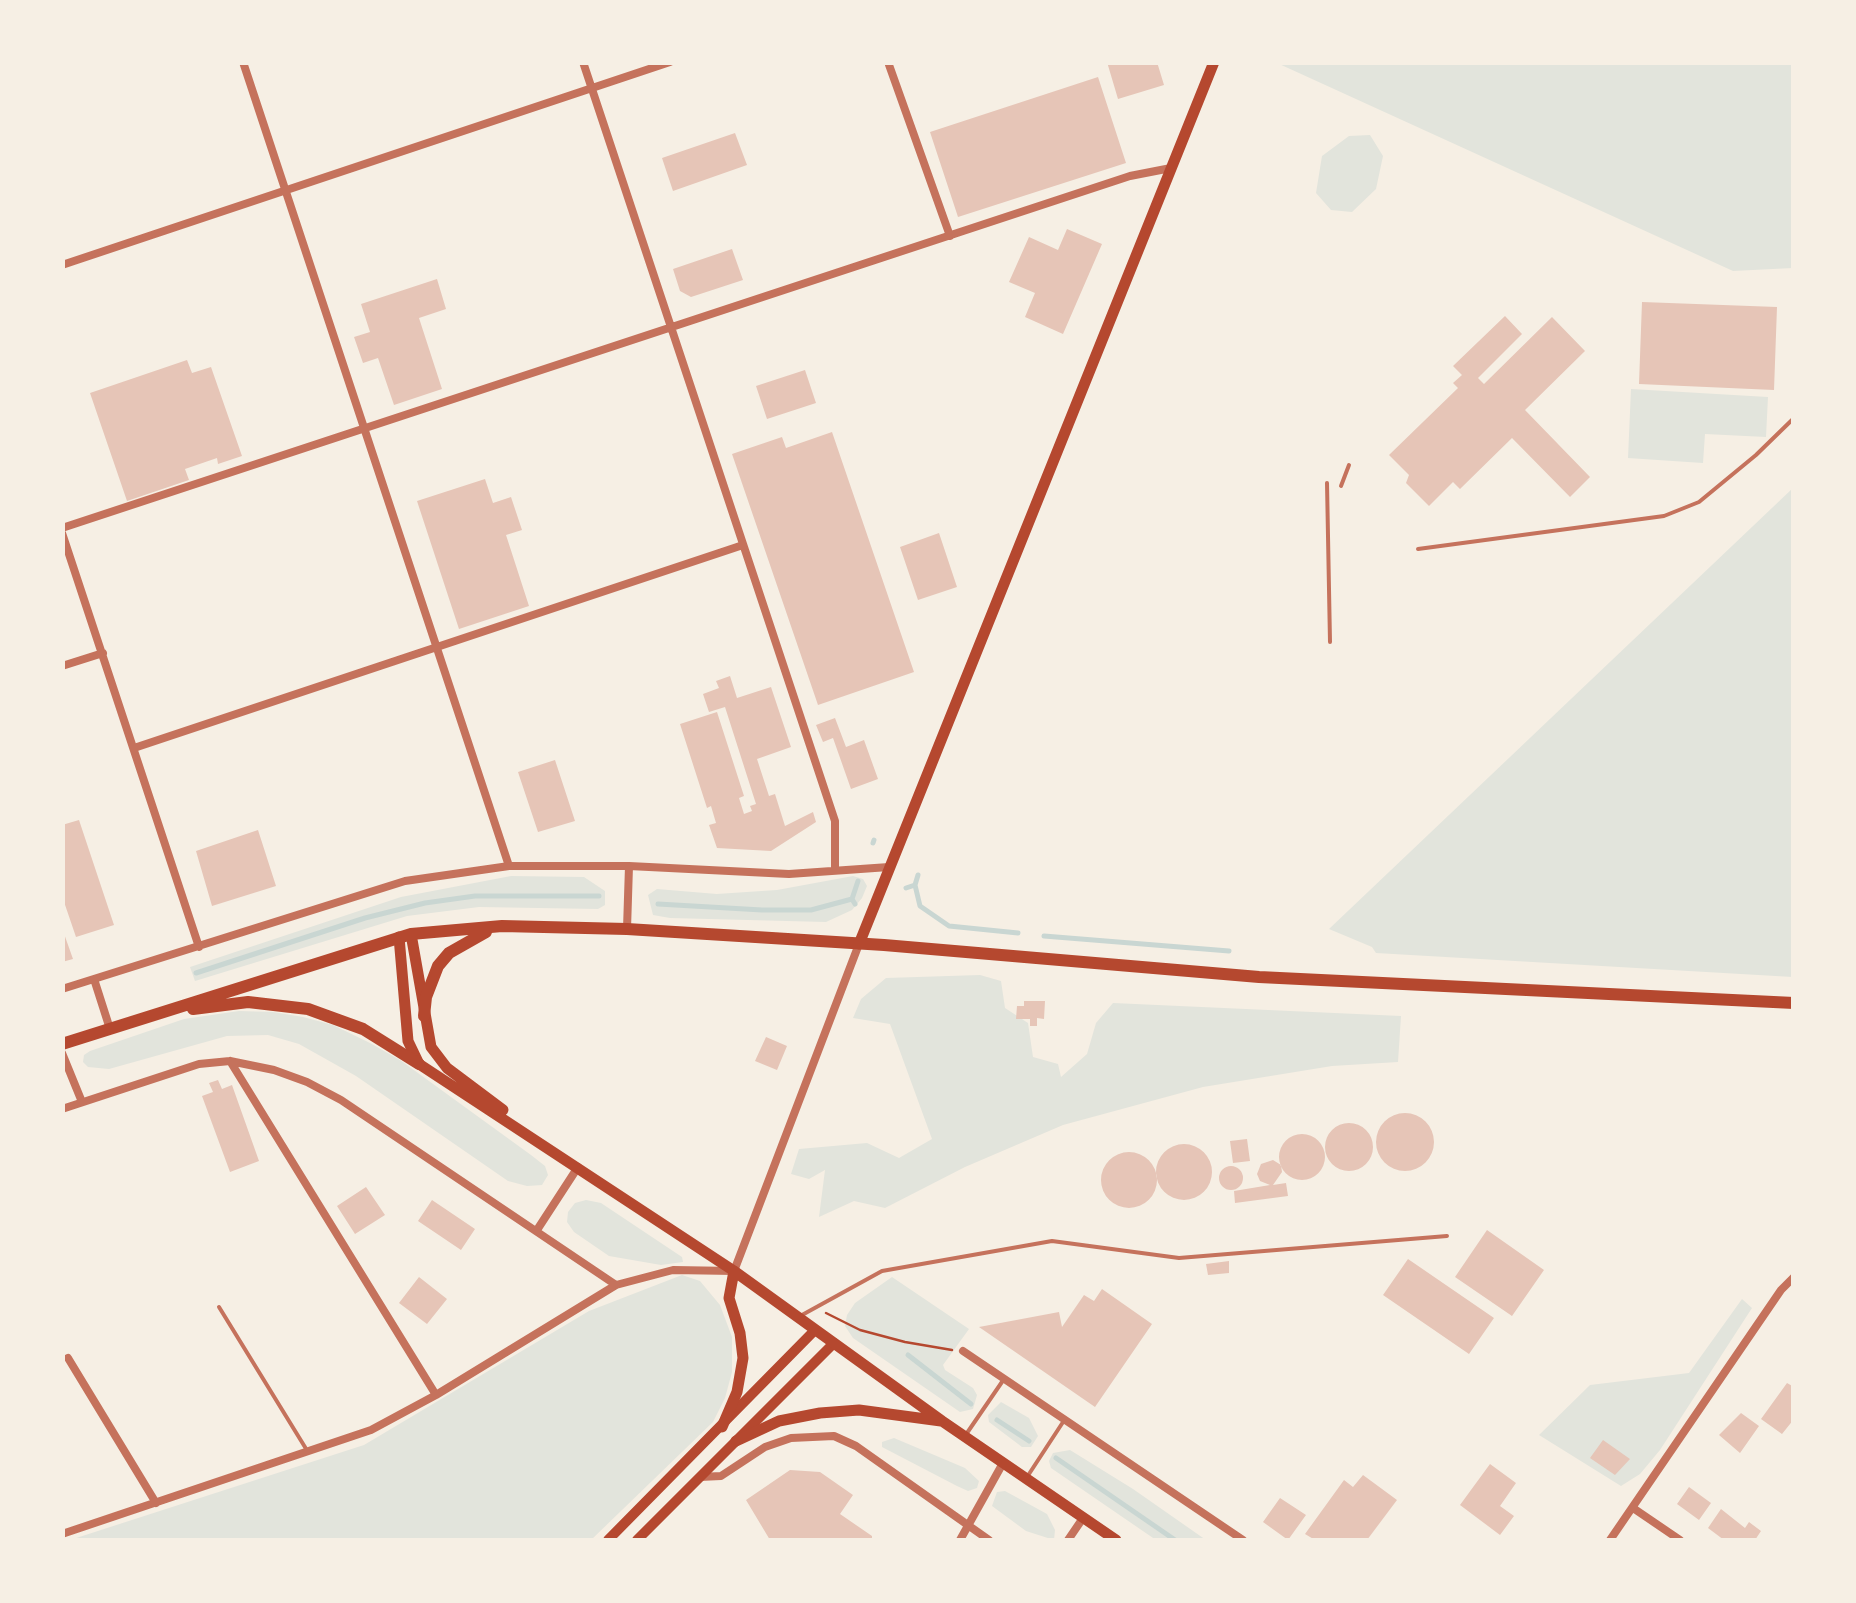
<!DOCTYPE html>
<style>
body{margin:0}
#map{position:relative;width:1856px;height:1603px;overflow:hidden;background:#f6efe4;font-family:Georgia,serif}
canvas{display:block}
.frame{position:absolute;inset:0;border:65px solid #f6efe4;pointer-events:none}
</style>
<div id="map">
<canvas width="1856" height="1603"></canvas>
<div class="frame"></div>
</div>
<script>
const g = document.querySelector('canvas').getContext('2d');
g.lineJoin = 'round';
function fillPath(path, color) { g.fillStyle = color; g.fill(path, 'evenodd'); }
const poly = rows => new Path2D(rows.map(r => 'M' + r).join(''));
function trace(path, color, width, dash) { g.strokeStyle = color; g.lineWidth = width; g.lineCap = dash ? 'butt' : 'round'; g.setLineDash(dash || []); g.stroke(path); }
fillPath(poly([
 [1277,63,1793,63,1793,268,1733,271],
 [1370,135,1383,156,1376,189,1352,212,1331,210,1316,193,1322,156,1349,136],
 [1631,389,1768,397,1766,437,1705,434,1703,463,1628,458],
 [1793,488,1793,977,1376,953,1372,947,1329,929],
 [511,876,584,877,605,891,605,905,598,909,479,907,407,916,195,981,190,967,401,897],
 [853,876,863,879,867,886,862,898,852,910,826,922,670,918,653,915,648,895,657,889,717,894,777,890],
 [980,975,1001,981,1005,1008,1028,1023,1033,1057,1058,1064,1061,1077,1087,1054,1096,1023,1113,1003,1401,1016,1398,1062,1332,1066,1203,1087,1063,1125,965,1167,885,1208,854,1201,819,1217,825,1170,809,1179,791,1174,799,1149,867,1143,899,1158,932,1139,890,1024,853,1018,861,999,886,978],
 [239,1011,273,1012,303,1017,333,1025,370,1043,400,1060,531,1155,545,1166,548,1175,542,1185,527,1186,508,1181,356,1076,299,1044,268,1035,227,1036,109,1069,88,1067,83,1062,84,1055,90,1051,184,1019],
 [586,1200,601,1203,682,1257,683,1262,661,1265,609,1256,574,1232,567,1222,568,1212,575,1203],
 [682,1275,700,1281,720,1305,732,1337,732,1372,725,1398,713,1422,591,1540,70,1540,364,1445,589,1311],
 [892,1277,969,1329,943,1365,945,1370,973,1388,977,1395,973,1409,960,1412,853,1338,845,1326,847,1315,855,1303],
 [1742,1299,1752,1308,1660,1450,1640,1474,1621,1486,1539,1435,1590,1385,1689,1373],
 [1001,1402,1029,1418,1038,1436,1031,1447,1022,1447,989,1422,988,1415],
 [894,1438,965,1468,979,1481,977,1488,968,1491,957,1486,882,1447,882,1442],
 [1070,1450,1133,1489,1206,1540,1156,1540,1051,1468,1049,1461,1053,1453],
 [1005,1491,1047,1514,1055,1530,1054,1540,1026,1531,992,1506,997,1492]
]), '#e2e4dc');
trace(poly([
 [873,843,874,840],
 [915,885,920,906,949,926,1018,933],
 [906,888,915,885,918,875],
 [852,899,858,881],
 [658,904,762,910,811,910,852,899,855,904],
 [1044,936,1229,951],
 [196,973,365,918,425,903,475,896,599,896],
 [908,1355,971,1404],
 [997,1420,1029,1441],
 [1056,1458,1175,1540]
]), '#c9d6d2', 5);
fillPath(poly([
 [1107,62,1157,62,1164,85,1118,99],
 [1098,77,1126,163,958,217,930,132],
 [735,133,747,165,673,191,662,158],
 [1067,229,1102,244,1063,334,1025,317,1035,293,1009,282,1029,237,1058,250],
 [732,249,743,280,691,297,680,291,673,269],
 [437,279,446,309,419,318,442,389,394,405,378,358,363,363,354,337,370,332,361,304],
 [1642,302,1777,307,1774,390,1639,384],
 [1505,316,1522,334,1478,378,1484,384,1552,317,1585,351,1525,410,1590,477,1570,497,1512,438,1460,489,1453,482,1429,506,1406,483,1409,475,1389,455,1458,388,1453,383,1462,375,1453,366],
 [187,360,192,373,211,367,242,456,218,464,217,458,185,469,189,480,127,501,90,393],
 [805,370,816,403,767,419,756,386],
 [832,432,914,672,818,705,732,454,782,437,786,448],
 [485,479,493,503,511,497,522,530,506,535,529,606,459,629,417,501],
 [939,533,957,587,918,600,900,547],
 [730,676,737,698,771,687,791,747,757,759,769,796,775,794,785,826,813,812,816,822,771,851,717,848,709,825,716,823,711,806,707,808,680,724,717,712,744,796,739,798,744,814,752,811,750,806,756,804,725,707,709,712,703,694,719,688,716,681],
 [835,718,846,747,864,740,878,779,851,789,833,738,823,742,816,725],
 [555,760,575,821,538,832,518,772],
 [79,820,114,925,76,937,62,896,62,825],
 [258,830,276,886,212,906,196,851],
 [62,928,73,959,62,962],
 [1024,1001,1045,1001,1044,1019,1037,1018,1037,1026,1030,1026,1030,1019,1016,1019,1017,1006,1024,1006],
 [766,1037,787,1046,777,1070,755,1061],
 [218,1080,222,1089,232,1085,259,1161,230,1172,202,1096,213,1092,209,1083],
 '1376 1142a29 29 0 1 1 58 0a29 29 0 1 1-58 0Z',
 '1325 1147a24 24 0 1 1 48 0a24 24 0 1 1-48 0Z',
 '1279 1157a23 23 0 1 1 46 0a23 23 0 1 1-46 0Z',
 [1247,1139,1250,1161,1233,1163,1230,1141],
 '1156 1172a28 28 0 1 1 56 0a28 28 0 1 1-56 0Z',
 '1101 1180a28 28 0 1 1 56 0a28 28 0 1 1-56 0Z',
 [1273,1160,1281,1165,1282,1172,1273,1185,1286,1183,1288,1196,1235,1203,1234,1191,1270,1185,1260,1181,1257,1174,1261,1164],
 '1219 1178a12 12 0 1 1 24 0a12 12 0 1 1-24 0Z',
 [366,1187,385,1215,355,1234,337,1206],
 [432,1200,475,1229,461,1250,418,1221],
 [1487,1230,1544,1270,1512,1316,1455,1277],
 [1408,1259,1494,1318,1469,1354,1383,1295],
 [1229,1261,1229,1273,1208,1275,1206,1264],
 [419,1277,447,1299,427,1324,399,1303],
 [1102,1289,1152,1324,1095,1407,979,1327,1059,1312,1062,1327,1084,1295,1094,1301],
 [1787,1383,1794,1387,1794,1419,1782,1434,1761,1419],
 [1741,1413,1759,1426,1740,1453,1719,1435],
 [1603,1440,1630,1459,1615,1475,1590,1458],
 [1490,1464,1516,1483,1500,1506,1514,1516,1500,1535,1460,1505],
 [790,1470,820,1472,853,1495,840,1514,872,1536,872,1540,770,1540,746,1500],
 [1363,1475,1397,1500,1367,1540,1315,1540,1305,1534,1344,1480,1353,1487],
 [1689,1487,1711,1503,1699,1520,1677,1504],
 [1280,1498,1306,1515,1288,1540,1263,1522],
 [1721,1509,1745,1528,1749,1522,1761,1531,1755,1540,1724,1540,1708,1528]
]), '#e6c5b7');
trace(poly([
 [826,1313,860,1330,905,1342,952,1350]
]), '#b5482f', 2.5);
trace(poly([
 [1327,483,1330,642],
 [1341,486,1349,465],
 [1418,549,1664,516,1699,502,1756,455,1794,418],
 [219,1307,308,1452],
 [802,1315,882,1271,1052,1241,1179,1258,1447,1236],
 [967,1433,1004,1379],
 [1029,1474,1065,1419]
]), '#c5725c', 4);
trace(poly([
 [243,62,509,866],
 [583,62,835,821,835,869],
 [888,62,950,236],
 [62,265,670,62],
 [62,528,1130,176,1171,168],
 [62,533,199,947],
 [62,666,103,653],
 [134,748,743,545],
 [627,929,629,866],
 [94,979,110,1029],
 [62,989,405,881,509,866,629,866,789,874,889,867],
 [62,1053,82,1102],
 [230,1061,436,1395],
 [62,1109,199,1064,230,1061,274,1070,307,1082,341,1100,616,1285],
 [537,1230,578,1167],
 [963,1351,1243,1540],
 [68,1358,156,1503],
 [700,1477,721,1476,765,1447,791,1438,834,1436,856,1446,989,1540],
 [1633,1508,1680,1540],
 [62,1534,371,1430,436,1395,616,1285,673,1270,734,1271,859,944],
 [960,1540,1003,1463],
 [1068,1540,1083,1518],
 [1610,1540,1781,1290,1794,1277]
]), '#c5725c', 8);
trace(poly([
 [608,1540,815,1330],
 [637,1540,834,1343]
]), '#b5482f', 10);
trace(poly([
 [411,934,431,1047,447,1068,503,1110],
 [399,937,408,1041,419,1064,734,1271,942,1421,1116,1540],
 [859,944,1214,62],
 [722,1427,737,1392,743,1358,740,1333,729,1298,734,1271],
 [736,1441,779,1421,820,1413,859,1410,941,1421]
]), '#b5482f', 11);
trace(poly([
 [193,1009,248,1002,308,1009,363,1029,419,1064],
 [424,1016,426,997,438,966,449,953,486,932],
 [62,1044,411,934,502,926,627,929,884,945,1259,977,1794,1003]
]), '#b5482f', 12);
</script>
